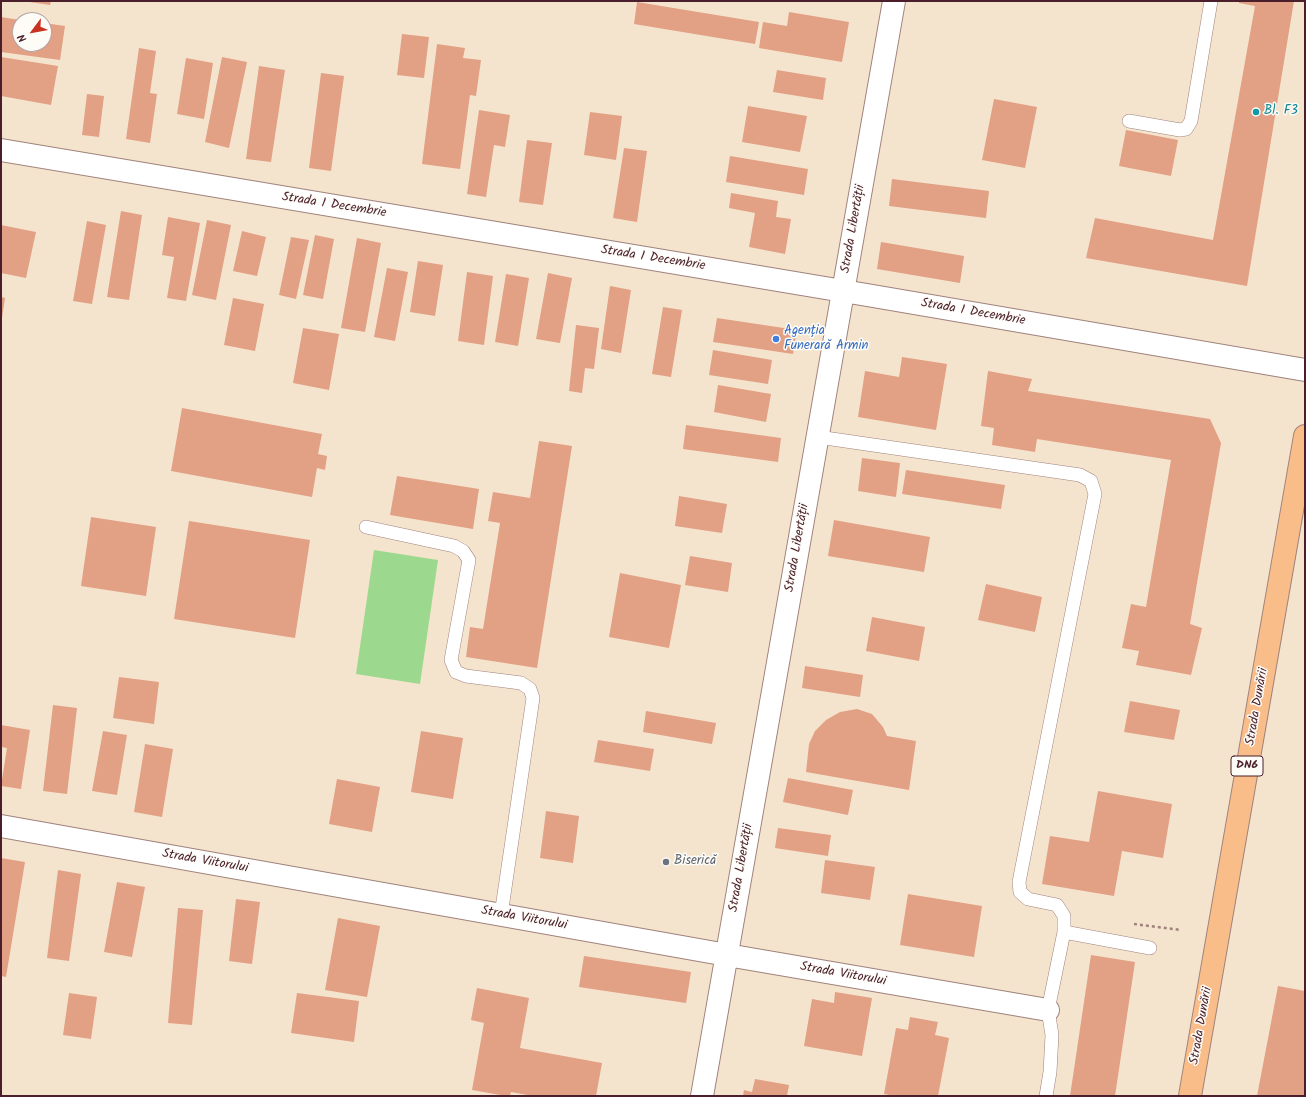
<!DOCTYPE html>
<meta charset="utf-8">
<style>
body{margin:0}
#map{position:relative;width:1306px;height:1097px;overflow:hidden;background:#f5e4cd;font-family:Kalam,sans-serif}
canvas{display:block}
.frame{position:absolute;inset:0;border:2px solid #4a1f2b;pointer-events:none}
.north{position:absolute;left:12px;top:12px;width:40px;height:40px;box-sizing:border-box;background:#fdfcf7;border:1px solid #b5a4a5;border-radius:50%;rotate:238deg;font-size:11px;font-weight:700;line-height:16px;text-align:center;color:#4a1f2b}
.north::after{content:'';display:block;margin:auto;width:14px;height:18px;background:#c8321e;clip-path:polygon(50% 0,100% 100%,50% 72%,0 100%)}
</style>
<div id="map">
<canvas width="1306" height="1097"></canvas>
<div class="frame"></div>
<div class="north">N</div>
</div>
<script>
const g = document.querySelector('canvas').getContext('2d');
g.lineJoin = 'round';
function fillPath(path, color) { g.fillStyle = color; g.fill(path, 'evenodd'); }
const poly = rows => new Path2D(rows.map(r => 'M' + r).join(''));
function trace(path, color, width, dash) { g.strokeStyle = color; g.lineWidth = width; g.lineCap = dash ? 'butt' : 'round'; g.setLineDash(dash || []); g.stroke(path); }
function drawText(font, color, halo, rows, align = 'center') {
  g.font = font + ' Kalam,sans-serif'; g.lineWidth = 3; g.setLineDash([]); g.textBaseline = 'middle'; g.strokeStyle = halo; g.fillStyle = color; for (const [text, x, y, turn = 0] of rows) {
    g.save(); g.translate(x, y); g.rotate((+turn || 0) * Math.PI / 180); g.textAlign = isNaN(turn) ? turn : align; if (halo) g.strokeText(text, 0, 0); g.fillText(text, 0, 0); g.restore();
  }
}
fillPath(poly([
 [374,550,438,560,420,684,356,674]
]), '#9cd98e');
fillPath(poly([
 [23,1,51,1,50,5],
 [1239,1,1294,1,1247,286,1086,258,1095,218,1213,240,1255,6,1239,3],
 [637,2,759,22,755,44,634,24],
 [789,12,849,22,842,62,759,48,763,22,787,26],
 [1,17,20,20,20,44,44,44,44,23,65,26,60,60,1,52],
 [402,34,429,37,424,78,397,75],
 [437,44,465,48,463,58,481,60,476,96,470,95,460,169,422,164],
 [139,48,156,51,150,93,157,94,150,143,126,139],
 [1,57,58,66,51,105,1,96],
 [222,57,247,62,229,148,205,142],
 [186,58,213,63,204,119,177,114],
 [259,66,285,70,271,162,246,159],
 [777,70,826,78,823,100,773,92],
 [321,73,344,76,331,171,309,168],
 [87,94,104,96,99,137,82,135],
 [994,99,1037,107,1025,168,982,160],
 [748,106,807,116,800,152,742,142],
 [479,110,510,115,505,147,494,145,486,197,467,194],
 [590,112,622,116,616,160,584,155],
 [1126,130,1178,140,1171,176,1119,166],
 [527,140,552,143,543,205,519,202],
 [624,148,647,151,637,222,613,218],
 [730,156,808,169,804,195,726,182],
 [892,179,989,191,986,218,889,206],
 [731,193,778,201,776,217,791,219,785,254,749,247,755,213,729,208],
 [121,211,142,215,129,300,107,297],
 [168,217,200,223,186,301,167,298,174,257,162,255],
 [207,220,231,225,216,300,192,295],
 [87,221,106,225,92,304,73,301],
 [1,225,36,232,26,278,1,273],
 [242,231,266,237,257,276,233,271],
 [315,235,334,239,323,299,303,295],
 [291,237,309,240,296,299,279,295],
 [357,238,381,243,365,332,341,328],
 [881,242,964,256,960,283,877,269],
 [418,261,443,265,435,316,410,312],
 [387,268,408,272,395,341,374,337],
 [467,272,493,276,484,345,458,341],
 [548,273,572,278,560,343,536,339],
 [506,274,529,278,518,346,495,342],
 [610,286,631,290,621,353,601,349],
 [1,297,5,298,2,318,1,318],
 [233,298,264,304,255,351,224,345],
 [663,307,682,310,671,377,652,374],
 [717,318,797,330,793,354,713,342],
 [576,325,599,328,594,369,585,368,582,393,569,391],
 [303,328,339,334,329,390,293,383],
 [713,350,772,360,768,384,709,375],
 [902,357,947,364,936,430,858,417,865,371,899,377],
 [988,371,1032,379,1028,391,1210,419,1221,443,1190,624,1202,628,1191,675,1136,665,1139,651,1122,648,1131,604,1146,607,1171,460,1037,439,1035,452,992,445,994,428,981,426],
 [718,385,771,394,766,422,714,412],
 [182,408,322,434,318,454,327,456,325,470,317,468,312,497,171,471],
 [686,425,781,438,778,462,683,449],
 [539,441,572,446,537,668,466,657,470,627,483,629,500,523,488,521,493,492,530,498],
 [862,458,900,463,896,497,858,491],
 [906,470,1005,485,1001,509,902,494],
 [397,476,479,489,473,529,390,515],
 [679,496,727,504,722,533,675,526],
 [91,517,156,527,146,596,81,586],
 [834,520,930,537,924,572,828,556],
 [189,521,310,540,295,638,174,619],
 [690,556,732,563,728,592,685,585],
 [620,573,681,585,669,648,609,637],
 [986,584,1042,597,1035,632,978,620],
 [872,617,925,627,919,661,866,651],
 [805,666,863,675,860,697,802,688],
 [119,677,159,682,154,724,113,718],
 [1130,701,1180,710,1174,740,1124,732],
 [53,705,77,708,67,794,43,791],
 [857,709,872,714,883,727,887,736,916,741,909,790,806,772,809,744,815,731,826,720,840,712],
 [646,711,716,723,712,744,643,732],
 [1,725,30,730,21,789,1,786,7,748,1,747],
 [103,731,127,735,117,795,92,791],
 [421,731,463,738,453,799,411,792],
 [598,740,654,749,650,771,594,762],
 [145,744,173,749,162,817,134,812],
 [788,778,853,790,848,815,783,802],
 [337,779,380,787,372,832,329,824],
 [1098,791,1172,804,1163,858,1122,851,1114,896,1042,884,1050,836,1089,842],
 [546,811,579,816,573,863,540,858],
 [778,828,831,835,828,856,775,848],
 [1,858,25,862,6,977,1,976],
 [825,860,875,867,870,900,821,893],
 [58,870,81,874,69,961,47,958],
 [117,882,145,887,132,957,104,952],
 [908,894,982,906,974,957,900,945],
 [236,899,260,902,252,964,229,961],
 [178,908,203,910,192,1025,168,1023],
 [338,918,380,926,367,997,325,990],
 [1091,955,1135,962,1115,1096,1070,1096],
 [584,956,691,972,686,1003,579,987],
 [1278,986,1305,991,1305,1088,1304,1096,1257,1096],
 [477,988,529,998,520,1048,602,1063,596,1096,533,1096,511,1092,510,1096,506,1096,472,1090,484,1023,471,1020],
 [835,992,872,998,862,1056,804,1046,812,999,834,1003],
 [69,993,97,997,91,1039,63,1035],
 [297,993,359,1001,354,1042,291,1033],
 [910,1017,938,1022,935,1035,949,1038,938,1096,895,1096,884,1094,896,1028,908,1030],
 [755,1079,789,1085,787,1096,743,1096,744,1090,752,1092]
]), '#e2a085');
const lane = poly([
 [1129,121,1180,130,1186,129,1191,121,1211,1],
 [818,437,1080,475,1091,481,1095,494,1019,882,1020,892,1028,899,1057,905,1064,916,1064,932,1048,1010,1052,1035,1050,1072,1046,1096],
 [366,527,454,546,463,551,469,560,451,660,456,672,466,676,521,683,530,689,533,698,501,915],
 [1064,932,1150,948]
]);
const street = poly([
 [1,150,867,295,1305,370],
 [1,826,727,955,1048,1010],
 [702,1096,894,1]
]);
const primary = poly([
 [1190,1096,1305,436]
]);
trace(lane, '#a0827c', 14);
trace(street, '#a0827c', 24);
trace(primary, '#a0827c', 24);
trace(poly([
 [1134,924,1181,930]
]), '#a0827c', 2.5, [3, 3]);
trace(lane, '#fff', 13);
trace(street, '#fff', 22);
trace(primary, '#f8bd89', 22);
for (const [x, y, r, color] of [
 [1256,112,4,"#0f9aa8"],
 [776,339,4,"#3f7fe0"],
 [666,862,4,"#6b7280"]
]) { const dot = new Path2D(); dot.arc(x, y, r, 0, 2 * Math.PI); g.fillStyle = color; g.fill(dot); trace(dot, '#fdfcf7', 1.5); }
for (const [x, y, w] of [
 [1247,766,32]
]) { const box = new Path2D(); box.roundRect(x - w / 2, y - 10, w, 20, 3); g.fillStyle = '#fdfcf7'; g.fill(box); trace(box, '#4a1f2b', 1); }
drawText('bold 12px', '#4a1f2b', null, [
 ["DN6",1247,766]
]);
drawText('13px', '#0d838f', '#fdfcf7', [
 ["Bl. F3",1264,112]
], 'left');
drawText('13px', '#4a1f2b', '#fdfcf7', [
 ["Strada 1 Decembrie",334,206,9],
 ["Strada Libertății",854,229,-80],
 ["Strada 1 Decembrie",653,259,9],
 ["Strada 1 Decembrie",973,313,10],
 ["Strada Libertății",798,548,-80],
 ["Strada Dunării",1258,707,-80],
 ["Strada Viitorului",205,862,10],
 ["Strada Libertății",742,868,-80],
 ["Strada Viitorului",524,919,10],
 ["Strada Viitorului",843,975,10],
 ["Strada Dunării",1202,1026,-80]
]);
drawText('13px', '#366cbe', '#fdfcf7', [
 ["Agenția",784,332],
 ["Funerară Armin",784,347]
], 'left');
drawText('13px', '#5b616d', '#fdfcf7', [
 ["Biserică",674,862]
], 'left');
</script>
